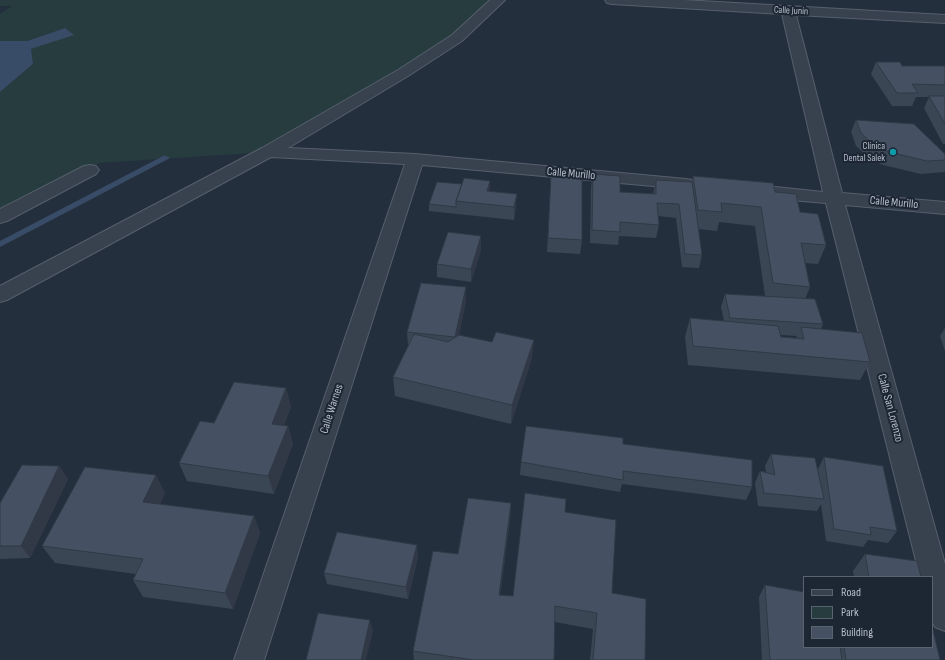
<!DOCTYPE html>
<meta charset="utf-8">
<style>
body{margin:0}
#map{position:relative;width:945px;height:660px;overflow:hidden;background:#242f3e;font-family:"Sofia Sans Condensed",sans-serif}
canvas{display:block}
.legend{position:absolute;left:803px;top:576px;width:130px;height:72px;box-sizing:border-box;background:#1d2633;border:1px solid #59626f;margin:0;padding:5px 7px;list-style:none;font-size:12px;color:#b4bcc9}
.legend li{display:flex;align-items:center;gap:8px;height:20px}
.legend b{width:20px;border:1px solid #59626f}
</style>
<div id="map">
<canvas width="945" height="660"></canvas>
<ul class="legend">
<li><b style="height:5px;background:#38414e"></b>Road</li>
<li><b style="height:11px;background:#263c3f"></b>Park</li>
<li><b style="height:11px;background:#455162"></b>Building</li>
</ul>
</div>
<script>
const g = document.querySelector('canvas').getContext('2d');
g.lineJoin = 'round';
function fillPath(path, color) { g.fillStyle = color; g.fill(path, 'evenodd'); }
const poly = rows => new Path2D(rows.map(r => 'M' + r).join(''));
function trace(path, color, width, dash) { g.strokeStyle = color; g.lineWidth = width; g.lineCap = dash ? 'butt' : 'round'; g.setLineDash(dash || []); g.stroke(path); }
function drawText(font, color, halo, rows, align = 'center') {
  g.font = font + ' "Sofia Sans Condensed",sans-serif'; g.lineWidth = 4; g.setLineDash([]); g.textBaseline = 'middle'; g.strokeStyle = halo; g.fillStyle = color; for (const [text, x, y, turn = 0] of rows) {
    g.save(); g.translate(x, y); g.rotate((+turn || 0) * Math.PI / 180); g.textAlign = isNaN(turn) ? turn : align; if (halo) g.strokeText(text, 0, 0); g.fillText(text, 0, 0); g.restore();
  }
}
fillPath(poly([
 [0,0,498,0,457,38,268,152,99,163,0,217,0,92,33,64,30,49,73,35,65,28,27,41,0,41,0,14,12,6,0,6]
]), '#263c3f');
fillPath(poly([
 [65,28,74,35,31,49,33,64,0,92,0,41,27,41]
]), '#394c67');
fillPath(poly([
 [163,156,166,156,170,158,0,247,0,241,163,156]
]), '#394c67');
const minor = poly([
 [490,0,505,0,462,41,408,76,288,148,415,154,686,179,692,180,695,184,692,188,686,189,422,165,264,660,234,660,405,164,271,157,7,300,0,302,0,286,262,148,398,70,452,35,490,0],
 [605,0,683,0,945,15,945,23,796,15,842,193,945,202,945,214,845,205,945,564,945,631,935,627,932,621,932,577,920,577,826,203,766,198,760,196,757,192,760,188,766,186,823,192,782,14,612,4,607,3,605,0],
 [90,165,96,166,99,170,96,174,7,221,0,223,0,209,84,166,90,165]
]);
trace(minor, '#565f6c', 2);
fillPath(minor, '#38414e');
fillPath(poly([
 [876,62,902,66,945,66,945,144,943,144,924,108,929,97,916,97,912,106,892,106,871,74],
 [856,120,945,154,945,171,944,172,921,174,883,165,870,159,856,146,851,132],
 [593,174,620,192,653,194,656,180,692,182,693,176,775,192,800,212,826,245,818,264,805,263,810,287,805,299,823,324,821,329,870,362,860,380,688,365,685,337,690,318,724,321,721,307,725,294,765,296,755,226,719,222,717,231,698,229,702,255,699,268,682,267,676,218,658,216,659,225,656,238,619,236,618,245,590,243,591,187],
 [780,335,797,336,796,338,781,337],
 [551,175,582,240,580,254,547,252],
 [490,181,490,191,516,207,514,220,429,211,429,204,462,184],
 [481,250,471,282,437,277,437,264],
 [466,301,459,335,532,358,511,424,395,396,393,377,409,345,408,345,407,332],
 [945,328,945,351,940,336],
 [286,388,291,407,284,425,288,426,293,444,274,494,187,481,179,463,214,423],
 [623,444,752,487,746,500,622,484,620,492,520,475,521,462],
 [771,454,818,469,824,457,897,531,888,543,868,540,863,547,826,541,821,504,817,511,758,506,755,483,760,471,766,472,765,466],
 [59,466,68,479,30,558,0,559,0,503],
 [165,493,160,504,254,516,260,533,233,609,143,597,133,580,136,574,55,563,42,546],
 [511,503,510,521,500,595,513,596,565,512,612,593,645,660,590,660,593,629,555,622,554,660,414,660,413,651,458,554],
 [865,554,921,577,854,577,853,571],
 [418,557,408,599,327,584,324,573],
 [765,585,804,647,932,647,940,660,762,660,759,597]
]), '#3b4654');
fillPath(poly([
 [490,181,490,194,487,191],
 [517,194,516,207,514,220,514,207],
 [481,236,481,250,471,282,471,269],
 [466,287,466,301,456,350,455,337],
 [534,340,532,358,511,424,512,405],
 [286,388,291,407,277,442,272,424],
 [288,426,293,444,274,494,268,476],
 [59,466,68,479,30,558,21,546],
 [156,475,165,493,153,519,143,502],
 [511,503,510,521,498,611,499,595],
 [254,516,260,533,233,609,225,593],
 [417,545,418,557,408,599,406,587],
 [370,620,373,631,366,660,361,660]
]), '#303945');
const building = poly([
 [876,62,900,62,902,66,945,66,945,85,912,84,918,93,897,93,876,62],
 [929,96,945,96,945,124,929,96],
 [856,120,914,124,945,154,945,160,927,161,889,152,875,146,861,133,856,120],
 [593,174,620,176,620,192,656,194,656,180,692,182,702,255,685,254,679,204,657,203,659,225,620,222,620,232,592,230,593,174],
 [551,175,582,177,582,240,548,238,551,175],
 [693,176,773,183,775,192,796,194,800,212,818,214,826,245,801,243,810,287,773,283,761,207,721,203,722,212,698,210,693,176],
 [464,178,490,181,487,191,517,194,514,207,456,201,464,178],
 [437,182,462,184,456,201,456,207,429,204,437,182],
 [448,232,481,236,471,269,437,264,448,232],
 [421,283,466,287,455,337,407,332,421,283],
 [725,294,815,299,823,324,730,318,725,294],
 [690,318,778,326,781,337,804,339,801,327,862,333,870,362,693,346,690,318],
 [496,332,534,340,512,405,393,377,414,334,448,342,459,335,492,342,496,332],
 [234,382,286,388,272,424,288,426,268,476,179,463,200,421,214,423,234,382],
 [526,426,623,438,623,444,752,460,752,487,623,471,623,480,521,462,526,426],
 [771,454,815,458,824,499,764,493,760,471,775,475,771,454],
 [824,457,883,466,897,531,870,527,871,535,834,529,824,457],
 [22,465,59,466,21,546,0,546,0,503,22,465],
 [85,467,156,475,143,502,254,516,225,593,133,580,143,559,42,546,85,467],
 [525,493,566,499,565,512,616,520,612,593,646,599,645,660,593,660,597,613,555,606,554,660,474,660,413,651,433,551,458,554,468,498,511,503,499,595,513,596,525,493],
 [337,532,417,545,406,587,324,573,337,532],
 [865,554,917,561,921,577,869,577,865,554],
 [765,585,804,592,804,647,840,647,842,660,770,660,765,585],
 [318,613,370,620,361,660,306,660,318,613],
 [932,626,940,660,846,660,844,647,932,647,932,626]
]);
fillPath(building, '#455162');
trace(building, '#303945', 1);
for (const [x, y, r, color] of [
 [893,152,4,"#0f9aa8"]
]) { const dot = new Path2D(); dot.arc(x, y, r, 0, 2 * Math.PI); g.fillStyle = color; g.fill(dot); trace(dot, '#1d2633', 1.5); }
drawText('10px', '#b4bcc9', '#1d2633', [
 ["Calle Junín",791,11,3]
]);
drawText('10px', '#b4bcc9', '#1d2633', [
 ["Clínica",885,146],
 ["Dental Salek",885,158]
], 'right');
drawText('12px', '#b4bcc9', '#1d2633', [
 ["Calle Murillo",571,174,5],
 ["Calle Murillo",894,203,5],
 ["Calle San Lorenzo",890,408,75],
 ["Calle Warnes",332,409,-72]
]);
</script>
